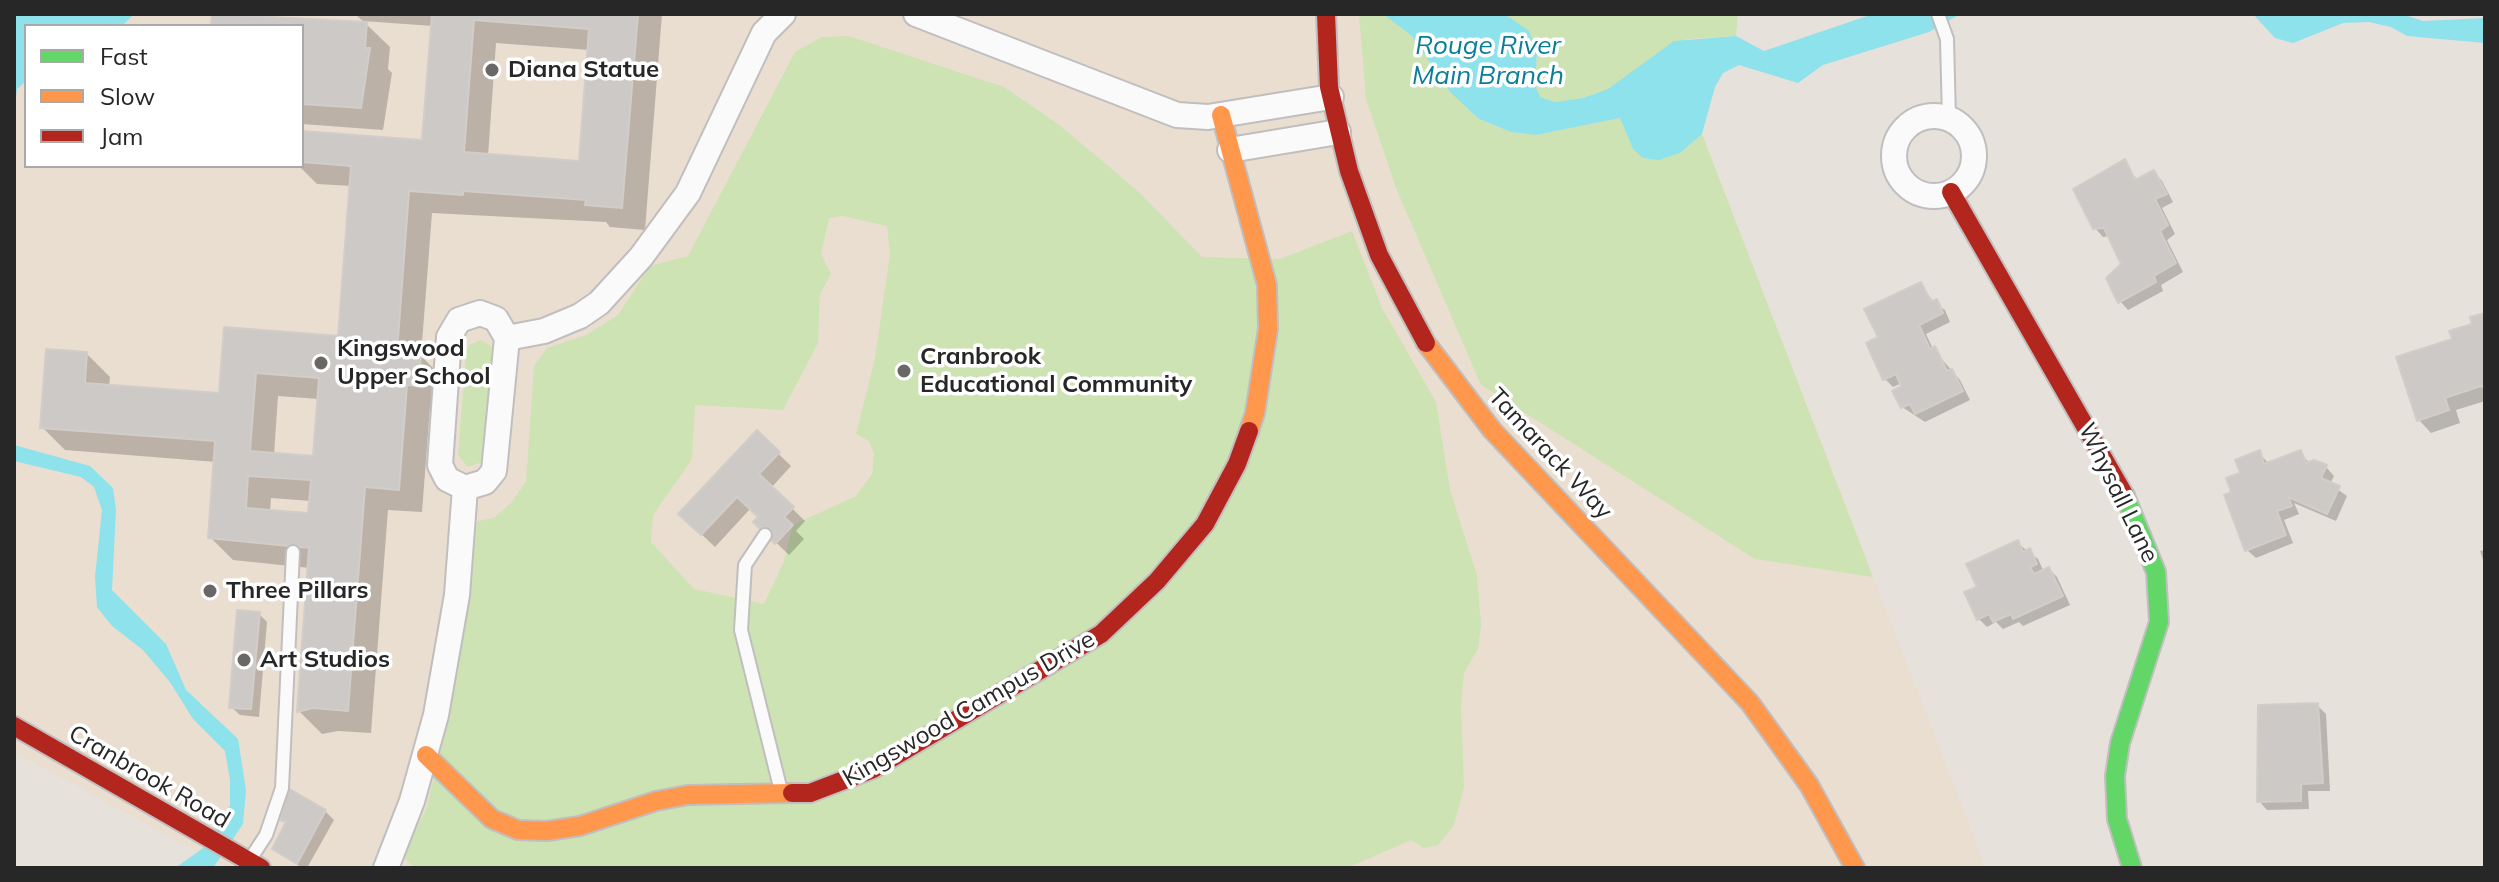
<!DOCTYPE html>
<style>
body{margin:0}
#map{position:relative;width:2499px;height:882px;overflow:hidden;background:#e7e1dc;font-family:Mulish,sans-serif}
canvas{display:block}
.frame{position:absolute;inset:0;border:16px solid #272727;pointer-events:none}
.legend{position:absolute;left:24px;top:24px;width:280px;height:144px;box-sizing:border-box;background:#fff;border:2px solid #a9a9a9;margin:0;padding:10px 14px;list-style:none;font-size:24px;color:#272727}
.legend li{display:flex;align-items:center;gap:16px;height:40px}
.legend b{width:40px;border:2px solid #a9a9a9}
</style>
<div id="map">
<canvas width="2499" height="882"></canvas>
<div class="frame"></div>
<ul class="legend">
<li><b style="height:10px;background:#63d668"></b>Fast</li>
<li><b style="height:10px;background:#ff974d"></b>Slow</li>
<li><b style="height:10px;background:#b3261e"></b>Jam</li>
</ul>
</div>
<script>
const g = document.querySelector('canvas').getContext('2d');
g.lineJoin = 'round';
function fillPath(path, color) { g.fillStyle = color; g.fill(path, 'evenodd'); }
const poly = rows => new Path2D(rows.map(r => 'M' + r).join(''));
function trace(path, color, width, dash) { g.strokeStyle = color; g.lineWidth = width; g.lineCap = dash ? 'butt' : 'round'; g.setLineDash(dash || []); g.stroke(path); }
function drawText(font, color, halo, rows, align = 'center') {
  g.font = font + ' Mulish,sans-serif'; g.lineWidth = 7; g.setLineDash([]); g.textBaseline = 'middle'; g.strokeStyle = halo; g.fillStyle = color; for (const [text, x, y, turn = 0] of rows) {
    g.save(); g.translate(x, y); g.rotate((+turn || 0) * Math.PI / 180); g.textAlign = isNaN(turn) ? turn : align; if (halo) g.strokeText(text, 0, 0); g.fillText(text, 0, 0); g.restore();
  }
}
fillPath(poly([
 [14,14,1715,14,1702,134,1986,868,227,868,14,752],
 [26,26,302,26,302,166,26,166]
]), '#eaded0');
fillPath(poly([
 [1359,14,1386,16,1412,36,1450,92,1479,119,1511,132,1536,135,1620,118,1633,149,1680,153,1702,134,1873,577,1755,559,1481,385,1396,188,1366,99],
 [1501,14,1738,14,1736,36,1687,39,1608,89,1583,98,1555,102,1540,97,1535,85,1537,51,1509,17],
 [849,36,1004,87,1058,124,1139,192,1202,257,1280,259,1352,231,1382,308,1436,402,1450,490,1477,575,1481,625,1478,649,1464,673,1461,705,1464,787,1454,825,1438,845,1424,848,1411,840,1347,868,415,868,403,857,426,809,448,721,469,604,477,521,494,518,511,503,526,482,534,366,547,348,586,335,618,315,650,266,688,256,795,52,822,37],
 [843,216,887,226,890,254,875,358,856,434,869,441,874,454,872,474,856,496,793,525,783,564,764,604,694,589,651,542,653,515,692,459,695,405,783,410,818,343,820,294,831,274,821,254,829,218],
 [481,340,491,346,494,354,483,462,468,467,458,455,466,352,469,345]
]), '#cee3b3');
fillPath(poly([
 [14,14,134,14,122,26,26,26,26,81,17,89,14,119],
 [1383,14,1501,14,1509,17,1529,31,1537,51,1535,85,1540,97,1555,102,1583,98,1608,89,1674,41,1736,36,1764,51,1873,14,1960,14,1929,32,1823,65,1798,83,1739,65,1723,73,1715,87,1702,134,1680,153,1659,160,1643,158,1633,149,1620,118,1536,135,1511,132,1479,119,1450,92,1412,36],
 [2253,14,2402,14,2423,21,2485,18,2485,43,2407,36,2391,27,2369,22,2343,23,2293,43,2275,38],
 [14,445,90,466,113,488,116,510,112,590,166,644,186,690,238,739,246,790,243,824,213,868,175,868,202,849,230,805,230,780,225,751,193,719,170,682,143,650,112,626,97,607,95,577,102,510,94,487,81,477,14,461]
]), '#8de2eb');
fillPath(poly([
 [214,14,366,24,355,14,662,14,645,230,610,227,606,222,432,213,421,356,444,379,441,408,430,407,422,512,388,510,371,733,338,731,322,734,299,711,310,568,233,560,210,537,216,462,65,450,42,427,87,354,110,377,109,387,221,395,226,329,340,338,352,186,317,184,299,166,302,166,302,133,424,142,433,26,363,21,390,47,388,69,392,73,383,130,302,124,302,26,213,26],
 [496,43,590,50,581,164,488,156],
 [278,396,319,399,315,458,274,455],
 [271,498,311,501,310,515,270,512],
 [2124,162,2138,181,2154,172,2162,181,2173,202,2162,208,2175,234,2167,240,2183,272,2161,285,2163,291,2128,310,2120,301,2124,265,2110,236,2103,237,2095,228],
 [1921,284,1934,303,1945,310,1950,322,1926,334,1933,349,1960,380,1970,400,1925,422,1902,407,1902,383,1893,387,1885,379,1881,338],
 [2485,315,2485,401,2456,410,2460,423,2431,433,2419,420,2455,340],
 [757,433,791,466,771,488,805,521,796,531,804,539,789,555,755,522,760,517,751,508,715,547,680,514],
 [2300,452,2310,464,2326,467,2334,476,2330,484,2347,496,2336,521,2294,503,2299,514,2284,520,2293,543,2256,558,2247,550,2234,493,2242,474,2259,453,2269,464],
 [2017,543,2038,559,2044,572,2049,569,2057,577,2070,605,2023,626,2019,622,2003,629,1996,622,1987,627,1978,618,1979,588],
 [2485,550,2485,566,2480,551],
 [259,614,267,622,259,717,240,715,231,707],
 [2317,705,2326,714,2330,791,2308,791,2309,809,2267,810,2259,801],
 [325,811,334,820,307,868,302,868,275,848,288,824,283,819]
]), '#0003');
const building = poly([
 [212,14,367,22,365,48,370,48,361,108,302,104,302,26,211,26,212,14],
 [432,14,638,14,622,208,585,205,586,200,463,191,463,195,409,191,397,352,421,353,419,386,407,385,399,490,365,487,348,711,313,708,297,712,309,548,208,538,215,441,40,428,46,349,87,352,85,383,219,393,224,327,338,336,351,166,302,162,302,131,422,140,432,14],
 [474,20,589,29,579,161,464,152,474,20],
 [256,373,319,378,313,456,250,451,256,373],
 [248,476,311,480,308,513,246,508,248,476],
 [2125,159,2135,180,2154,170,2167,194,2155,199,2168,225,2160,231,2176,263,2154,276,2156,282,2118,303,2106,278,2121,264,2104,228,2093,229,2073,189,2125,159],
 [1921,282,1931,302,1937,299,1943,313,1919,325,1930,349,1935,346,1947,371,1952,369,1963,391,1915,414,1910,404,1901,408,1892,391,1901,386,1896,374,1883,380,1866,343,1878,337,1864,309,1921,282],
 [2485,313,2485,388,2481,386,2445,398,2449,410,2417,421,2396,357,2452,339,2449,331,2472,324,2470,317,2485,313],
 [757,430,780,452,759,474,794,507,784,517,793,525,775,544,753,522,758,517,737,497,701,535,678,514,757,430],
 [2260,450,2264,464,2301,450,2306,463,2314,460,2327,465,2321,478,2340,486,2327,514,2288,497,2292,506,2277,511,2286,535,2245,551,2224,495,2231,492,2226,478,2240,473,2235,460,2260,450],
 [2018,540,2023,552,2030,548,2037,564,2030,567,2034,574,2049,567,2063,596,2013,619,2011,614,1993,622,1989,614,1977,620,1964,592,1977,587,1966,564,2018,540],
 [237,610,260,612,251,709,229,708,237,610],
 [2318,703,2323,783,2301,784,2301,801,2257,802,2258,705,2318,703],
 [288,788,326,810,297,864,272,849,286,822,280,820,288,788]
]);
fillPath(building, '#cdc9c6');
trace(building, '#d2cdc8', 2);
const lane = poly([
 [1938,14,1947,39,1949,119],
 [765,535,745,565,741,630,781,791],
 [249,861,266,835,282,788,293,552]
]);
const street = poly([
 [916,14,1177,115,1208,117,1331,97],
 '1894 156a40 40 0 1 1 80 0a40 40 0 1 1-80 0Z',
 [1230,150,1338,132],
 [480,313,496,319,507,338,494,471,485,482,465,488,447,479,440,465,449,337,459,320,480,313],
 [507,338,544,331,580,316,599,303,641,257,688,193,764,33,783,14],
 [386,868,412,801,436,715,457,595,465,488]
]);
const fast = poly([
 [2125,496,2156,572,2159,622,2120,743,2115,776,2117,819,2132,868]
]);
const slow = poly([
 [1221,115,1267,285,1268,329,1255,413,1249,431],
 [1426,343,1492,430,1750,703,1809,785,1855,868],
 [426,755,492,819,518,830,547,831,580,826,656,801,688,795,792,793]
]);
const jam = poly([
 [1326,14,1329,87,1349,171,1379,255,1426,343],
 [1951,192,2125,496],
 [14,726,261,868],
 [792,793,810,793,873,769,1101,634,1157,581,1205,524,1237,464,1249,431]
]);
trace(lane, '#c0bebe', 16);
trace(street, '#c0bebe', 28);
trace(fast, '#c0bebe', 22);
trace(slow, '#c0bebe', 22);
trace(jam, '#c0bebe', 22);
trace(lane, '#fbfafa', 12);
trace(street, '#fbfafa', 24);
trace(fast, '#63d668', 18);
trace(slow, '#ff974d', 18);
trace(jam, '#b3261e', 18);
for (const [x, y, r, color] of [
 [492,70,8,"#6a6866"],
 [321,363,8,"#6a6866"],
 [904,371,8,"#6a6866"],
 [210,591,8,"#6a6866"],
 [244,660,8,"#6a6866"]
]) { const dot = new Path2D(); dot.arc(x, y, r, 0, 2 * Math.PI); g.fillStyle = color; g.fill(dot); trace(dot, '#fff', 3); }
drawText('bold 24px', '#272727', '#fff', [
 ["Diana Statue",508,70],
 ["Kingswood",337,349],
 ["Upper School",337,377],
 ["Cranbrook",920,357],
 ["Educational Community",920,385],
 ["Three Pillars",226,591],
 ["Art Studios",260,660]
], 'left');
drawText('24px', '#272727', '#fff', [
 ["Tamarack Way",1550,454,47],
 ["Whysall Lane",2118,493,64],
 ["Kingswood Campus Drive",969,709,-30],
 ["Cranbrook Road",149,777,30]
]);
drawText('italic 26px', '#097e99', '#fff', [
 ["Rouge River",1488,46],
 ["Main Branch",1488,76]
]);
</script>
